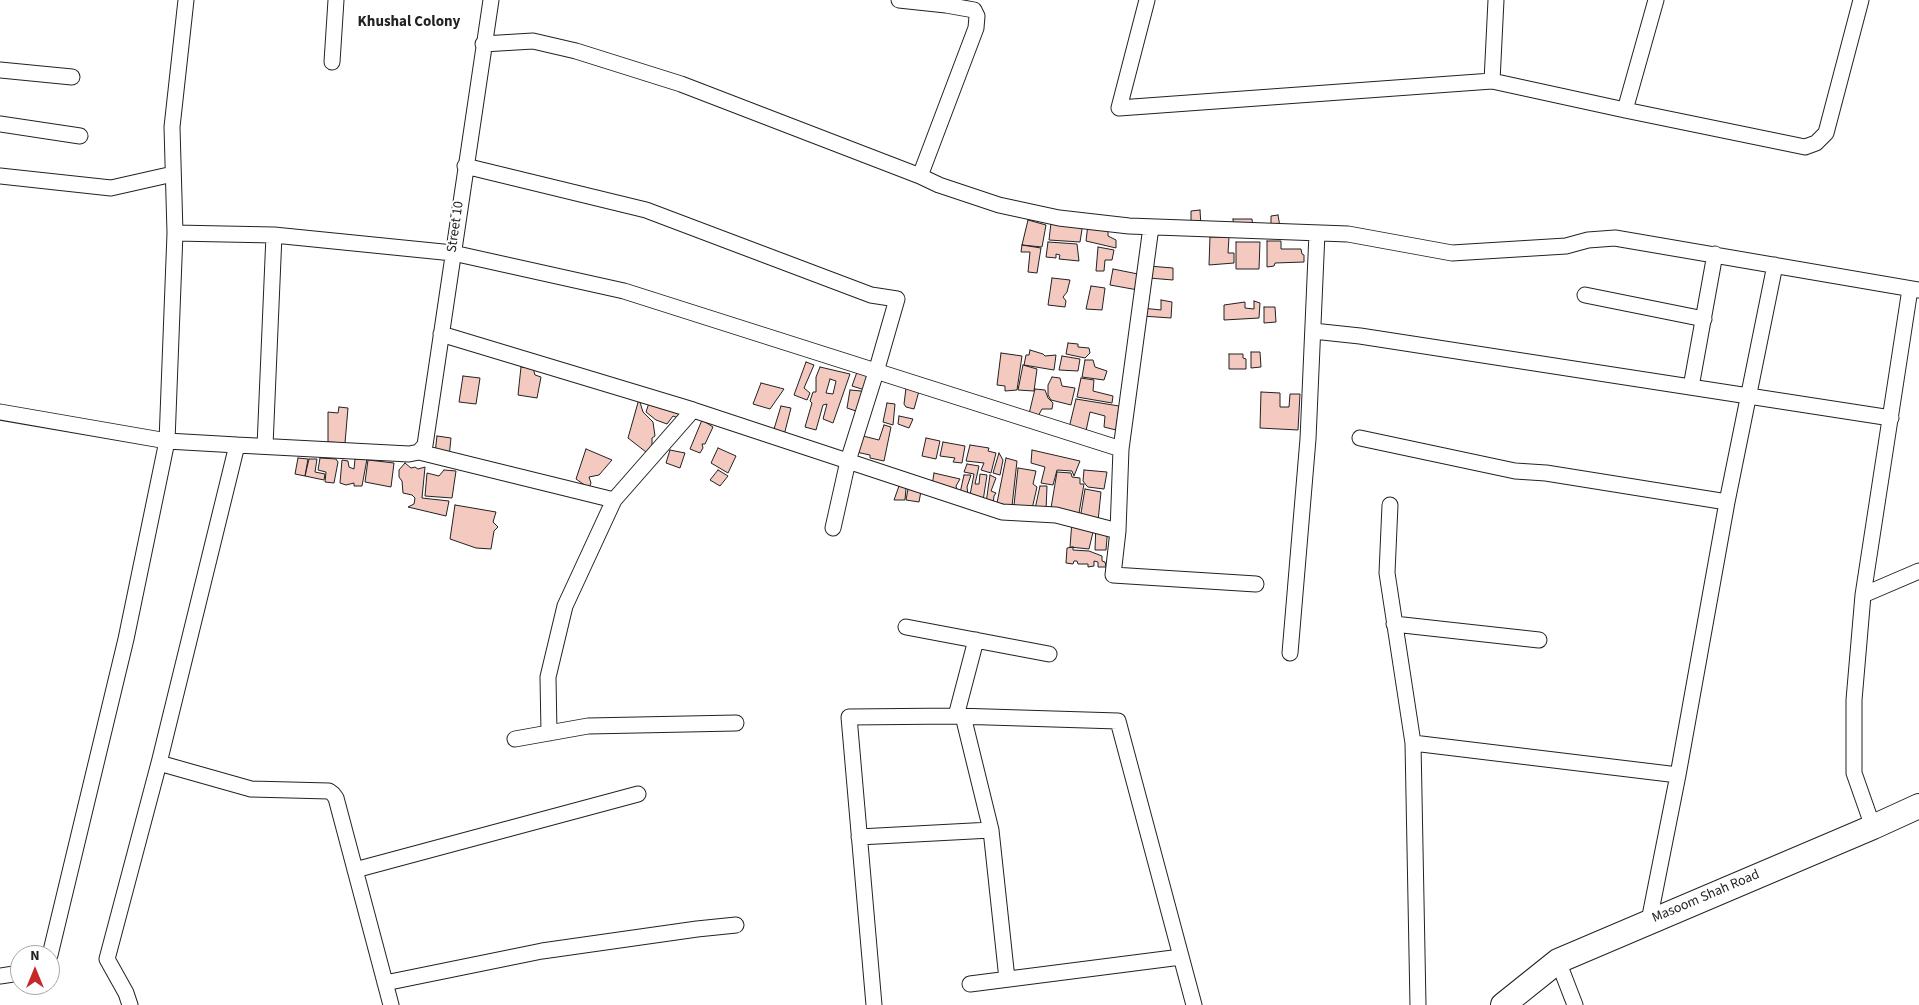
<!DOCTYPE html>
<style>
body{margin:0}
#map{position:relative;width:1919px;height:1005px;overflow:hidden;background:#fff;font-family:"Source Sans 3",sans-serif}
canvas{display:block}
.north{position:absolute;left:10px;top:945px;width:50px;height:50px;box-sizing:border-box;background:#fff;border:1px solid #a7a7a7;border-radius:50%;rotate:0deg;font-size:14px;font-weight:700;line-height:20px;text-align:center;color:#222}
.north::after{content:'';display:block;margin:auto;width:18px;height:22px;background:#c62828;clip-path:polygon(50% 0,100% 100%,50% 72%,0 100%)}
</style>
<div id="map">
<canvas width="1919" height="1005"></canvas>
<div class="north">N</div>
</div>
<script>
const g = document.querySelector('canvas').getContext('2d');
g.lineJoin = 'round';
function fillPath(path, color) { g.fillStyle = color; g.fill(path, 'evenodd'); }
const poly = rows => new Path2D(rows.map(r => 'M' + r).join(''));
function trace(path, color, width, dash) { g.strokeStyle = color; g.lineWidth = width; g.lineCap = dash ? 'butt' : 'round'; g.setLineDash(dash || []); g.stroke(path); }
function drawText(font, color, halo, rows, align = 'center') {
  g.font = font + ' "Source Sans 3",sans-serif'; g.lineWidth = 4; g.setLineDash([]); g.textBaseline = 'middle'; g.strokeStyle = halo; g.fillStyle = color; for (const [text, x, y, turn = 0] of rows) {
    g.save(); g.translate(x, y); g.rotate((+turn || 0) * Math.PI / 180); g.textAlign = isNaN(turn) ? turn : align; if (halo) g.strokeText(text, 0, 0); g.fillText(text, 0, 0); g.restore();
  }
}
const building = poly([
 [1200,210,1201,226,1191,227,1191,211,1200,210],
 [1278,215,1280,227,1271,229,1271,216,1278,215],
 [1233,219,1252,219,1253,228,1234,229,1233,219],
 [1028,220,1046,225,1042,247,1022,245,1028,220],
 [1051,223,1083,223,1080,242,1049,240,1051,223],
 [1088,224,1108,228,1108,236,1116,240,1116,248,1086,241,1088,224],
 [1210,237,1229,237,1228,253,1234,253,1234,263,1209,265,1210,237],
 [1267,241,1281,241,1281,249,1301,249,1302,254,1304,255,1304,262,1275,263,1274,266,1267,267,1267,241],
 [1048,242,1077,244,1079,261,1059,259,1060,255,1056,254,1056,258,1046,257,1048,242],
 [1236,242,1260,242,1259,269,1236,269,1236,242],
 [1022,245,1041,248,1037,273,1028,272,1030,252,1021,252,1022,245],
 [1098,247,1114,250,1112,260,1105,260,1104,271,1096,271,1098,247],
 [1149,266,1173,268,1173,280,1149,278,1149,266],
 [1113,269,1138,274,1138,290,1110,285,1113,269],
 [1052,278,1070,280,1067,292,1063,297,1066,301,1065,307,1048,305,1052,278],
 [1091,286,1105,288,1102,310,1086,309,1091,286],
 [1161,300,1172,302,1171,318,1142,316,1142,308,1161,310,1161,300],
 [1254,301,1260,303,1259,318,1224,320,1224,305,1245,302,1245,308,1254,309,1254,301],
 [1264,307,1275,307,1276,322,1264,323,1264,307],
 [1068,343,1078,344,1078,347,1089,348,1090,353,1085,358,1066,354,1068,343],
 [1030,350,1043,354,1045,356,1056,355,1054,370,1024,365,1026,355,1029,355,1030,350],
 [1251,352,1260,352,1261,367,1251,368,1251,352],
 [1001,353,1022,356,1017,390,1005,391,1005,386,997,385,1001,353],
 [1229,354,1243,354,1243,358,1246,359,1246,369,1229,369,1229,354],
 [1062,356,1080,359,1078,371,1059,370,1062,356],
 [1085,360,1093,360,1095,367,1107,371,1104,380,1082,377,1085,360],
 [806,362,814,365,804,388,810,393,807,400,794,395,806,362],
 [1023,365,1037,369,1034,391,1018,390,1023,365],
 [521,367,533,368,535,375,541,377,537,398,518,395,521,367],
 [820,367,850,374,833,423,823,419,827,404,823,405,816,430,805,427,812,403,810,401,813,392,816,392,816,377,820,367],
 [857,372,871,374,865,390,852,386,857,372],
 [463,376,480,378,476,404,459,402,463,376],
 [1052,377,1060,378,1062,386,1075,388,1071,405,1051,400,1048,395,1048,385,1052,377],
 [1081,378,1094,380,1093,391,1113,396,1112,403,1077,397,1081,378],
 [830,379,836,381,833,394,826,393,830,379],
 [761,383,784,389,770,409,753,404,761,383],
 [906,388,919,391,914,409,906,407,904,404,906,388],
 [1035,389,1045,390,1048,398,1053,403,1052,409,1042,409,1036,420,1028,418,1035,389],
 [850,390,861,391,864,396,859,412,847,408,850,390],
 [1261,392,1280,393,1280,407,1289,407,1290,394,1300,394,1298,430,1260,428,1261,392],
 [639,399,643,412,653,422,655,436,652,438,652,449,646,452,628,438,639,399],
 [1076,399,1119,406,1116,430,1104,427,1105,416,1090,412,1086,431,1069,428,1076,399],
 [650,400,681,412,678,418,673,416,667,424,656,420,646,412,650,400],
 [887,403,895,404,893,425,883,422,887,403],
 [781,406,791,408,782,443,771,439,781,406],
 [339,407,348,408,345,443,328,442,328,412,338,413,339,407],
 [899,416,913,419,909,428,898,424,899,416],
 [702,420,713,427,705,444,702,444,703,448,700,453,690,449,702,420],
 [884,425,891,427,884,461,870,458,870,455,856,452,859,435,879,440,884,425],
 [437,436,451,438,449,457,435,453,437,436],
 [926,438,940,441,936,459,922,456,926,438],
 [943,442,965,446,962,463,953,462,955,458,940,456,943,442],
 [970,445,989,448,988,451,996,453,991,473,981,470,984,463,966,461,970,445],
 [718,448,736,456,728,473,711,463,718,448],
 [586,449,612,460,599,475,589,477,591,483,589,488,576,479,586,449],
 [670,450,685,453,680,468,666,463,670,450],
 [1032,450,1080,461,1074,476,1072,471,1057,470,1053,485,1041,483,1045,467,1031,463,1032,450],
 [999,453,1003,460,1000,475,993,473,999,453],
 [298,458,308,459,305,476,295,474,298,458],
 [320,458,336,459,338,462,334,483,325,482,326,472,318,470,320,458],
 [1006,458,1017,461,1012,506,997,503,1006,458],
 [309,459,317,459,315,472,325,474,324,480,305,476,309,459],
 [355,459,367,459,362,486,354,486,354,483,346,485,340,483,342,460,348,461,349,467,354,469,355,459],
 [368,460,394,463,391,487,365,482,368,460],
 [405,463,411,468,415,467,418,469,425,467,422,498,449,501,446,516,408,507,414,504,415,498,412,495,403,493,402,481,399,477,399,470,405,463],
 [967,464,979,466,975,484,979,484,980,474,987,475,983,501,970,495,974,474,964,472,967,464],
 [1018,468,1036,471,1033,484,1037,487,1032,509,1014,505,1018,468],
 [444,470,456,471,452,498,425,496,427,473,439,476,444,470],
 [718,470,728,476,720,486,710,480,718,470],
 [1084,470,1107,472,1104,489,1088,487,1086,485,1083,481,1084,470],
 [1057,472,1071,473,1072,477,1080,478,1080,484,1084,484,1079,513,1051,508,1057,472],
 [934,473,960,479,956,486,958,493,932,486,934,473],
 [964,475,971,475,967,487,968,495,960,493,964,475],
 [990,475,996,478,991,491,996,493,994,496,993,504,986,503,990,475],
 [899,486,906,488,905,500,894,500,899,486],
 [1040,486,1047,486,1046,511,1035,509,1040,486],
 [908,489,921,491,919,502,906,500,908,489],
 [1085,489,1101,492,1098,521,1080,519,1085,489],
 [455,505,496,512,493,522,498,527,494,531,491,549,476,548,450,539,455,505],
 [1072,521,1093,532,1089,549,1070,547,1072,521],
 [1096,523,1108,526,1106,550,1095,550,1096,523],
 [1073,547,1073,550,1089,551,1102,556,1102,561,1105,562,1106,567,1098,567,1098,562,1094,561,1094,566,1088,567,1088,564,1078,564,1077,561,1074,561,1073,564,1066,563,1067,548,1073,547]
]);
fillPath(building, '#f3c9c0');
trace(building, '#222', 1);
const street = poly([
 [899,0,946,5,974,10,977,16,976,28,920,176],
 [1147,0,1119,108,1492,81,1625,110,1805,147,1816,143,1826,133,1861,0],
 [483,44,533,41,576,51,681,84,920,176,939,185,999,205,1059,218,1129,226,1348,234,1452,253,1566,246,1588,240,1615,238,1919,290],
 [332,62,336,0],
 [0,70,72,77],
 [1492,81,1496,0],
 [1625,110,1656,0],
 [0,124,80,136],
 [465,166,646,210,871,295,897,299,876,372,848,461,833,528],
 [0,176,111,188,173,174],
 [175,233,274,235],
 [1585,295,1704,319],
 [1313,331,1360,336,1891,418],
 [441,334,693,410],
 [1691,387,1715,254],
 [0,412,167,441,237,445,159,763,251,789,329,791,333,794,336,798,391,1005],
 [1360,438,1515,471,1546,473,1727,502],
 [237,445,409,454,419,452,614,500],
 [265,446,274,235,453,253,624,291,1121,449,1118,531],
 [1121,449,1151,227],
 [419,452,425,445,491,0],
 [1390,505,1387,573,1413,743,1418,1005],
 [1863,595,1919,571],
 [1394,624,1539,640],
 [906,627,1049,654],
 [1290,653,1308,439,1317,233],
 [956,716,976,640],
 [963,716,991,830,1007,979],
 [549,733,548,677,565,606,614,500,693,410,1002,512,1056,515,1118,531,1113,575,1256,584],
 [515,739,588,726,736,723],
 [1413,743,1678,775],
 [1873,827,1854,773,1854,700,1863,595,1910,289],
 [859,837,991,830],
 [355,870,638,794],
 [1649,921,1678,775,1727,502,1775,265],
 [50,955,126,639,167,441,175,233,172,127,186,0],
 [1558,961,1575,1005],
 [0,976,20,973],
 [385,983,542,951,697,929,736,925],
 [970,984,1181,957],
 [130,1005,126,993,107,959,159,763],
 [874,1005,849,717,956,716,1118,721,1194,1005]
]);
const primary = poly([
 [1503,1005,1558,961,1873,827,1919,806]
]);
trace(street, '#222', 17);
trace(primary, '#222', 26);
trace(street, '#fff', 15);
trace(primary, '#fff', 24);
drawText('14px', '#222', '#fff', [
 ["Street 10",456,227,-82],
 ["Masoom Shah Road",1706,897,-23]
]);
drawText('bold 15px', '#222', '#fff', [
 ["Khushal Colony",409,23]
]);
</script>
